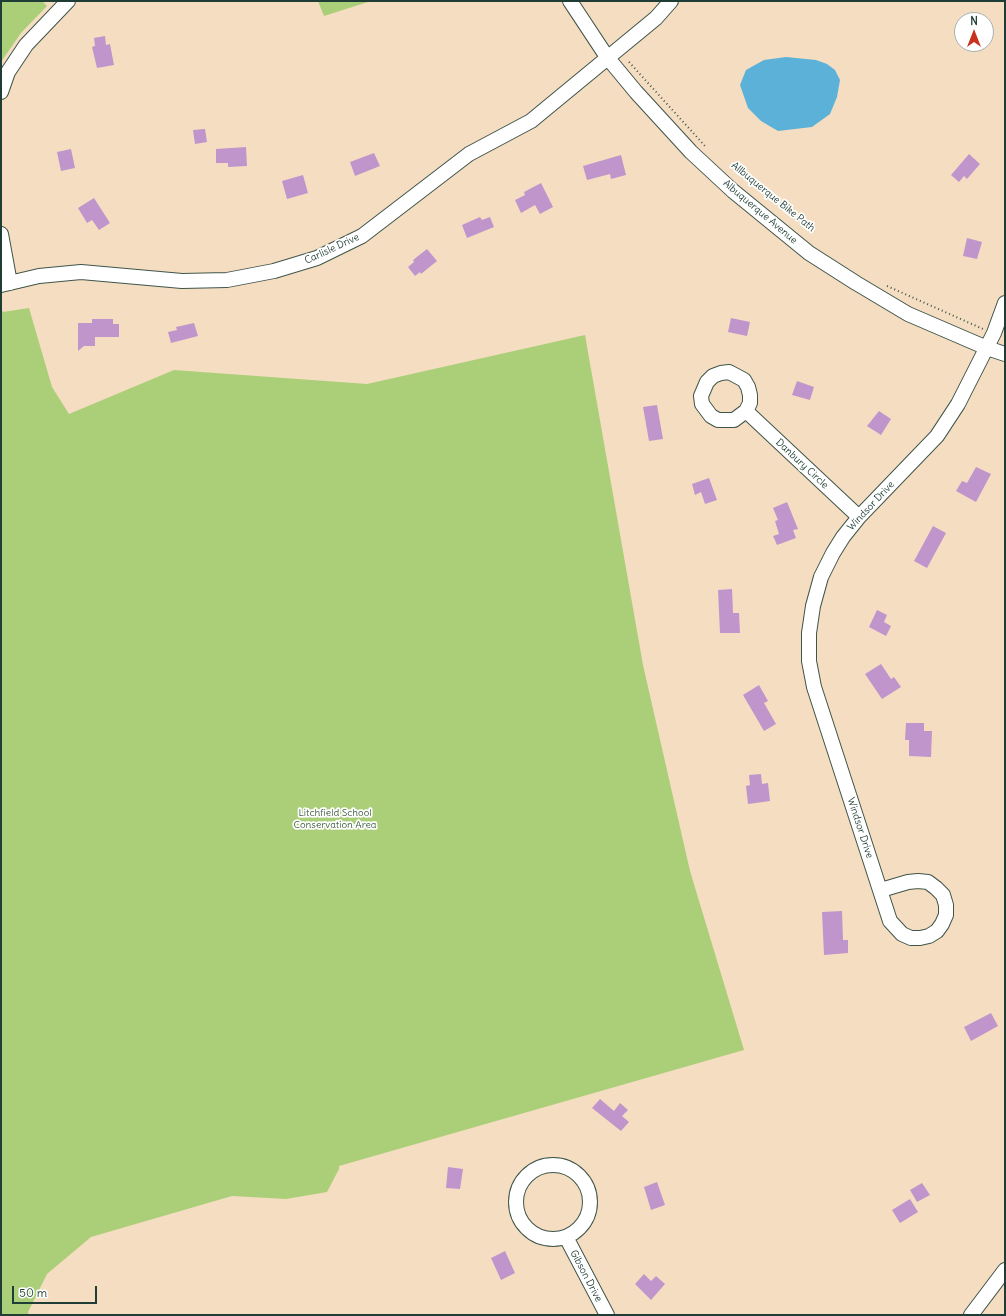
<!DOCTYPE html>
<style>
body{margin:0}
#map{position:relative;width:1006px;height:1316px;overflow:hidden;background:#f5ddc2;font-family:Delius,sans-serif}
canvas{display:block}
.frame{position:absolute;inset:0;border:2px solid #1f3d34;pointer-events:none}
.north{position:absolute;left:954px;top:12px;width:40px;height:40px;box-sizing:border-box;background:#fff;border:1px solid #a5b1ae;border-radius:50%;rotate:0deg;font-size:11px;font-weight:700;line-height:16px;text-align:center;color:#1f3d34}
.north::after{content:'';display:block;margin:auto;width:14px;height:18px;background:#c8321e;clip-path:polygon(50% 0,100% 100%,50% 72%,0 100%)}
.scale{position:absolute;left:12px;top:1286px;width:85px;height:18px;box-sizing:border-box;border:2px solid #1f3d34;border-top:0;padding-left:5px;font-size:12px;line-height:14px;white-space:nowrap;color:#1f3d34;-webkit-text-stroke:3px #fff;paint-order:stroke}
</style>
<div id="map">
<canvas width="1006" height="1316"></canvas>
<div class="frame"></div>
<div class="north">N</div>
<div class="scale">50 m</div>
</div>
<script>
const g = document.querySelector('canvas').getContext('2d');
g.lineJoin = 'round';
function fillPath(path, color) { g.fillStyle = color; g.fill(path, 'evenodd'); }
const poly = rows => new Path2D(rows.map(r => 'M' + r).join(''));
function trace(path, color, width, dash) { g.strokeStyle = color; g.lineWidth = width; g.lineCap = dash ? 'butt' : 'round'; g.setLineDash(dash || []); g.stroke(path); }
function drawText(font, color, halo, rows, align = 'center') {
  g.font = font + ' Delius,sans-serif'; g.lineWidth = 3.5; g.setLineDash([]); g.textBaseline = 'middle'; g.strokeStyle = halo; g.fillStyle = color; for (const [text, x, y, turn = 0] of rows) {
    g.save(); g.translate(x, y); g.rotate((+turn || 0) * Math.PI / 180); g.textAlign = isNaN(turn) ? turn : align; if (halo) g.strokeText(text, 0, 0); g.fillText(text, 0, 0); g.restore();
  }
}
fillPath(poly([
 [1,1,42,1,47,6,21,33,1,62],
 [318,1,371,1,324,16],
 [29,308,52,387,69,414,174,370,367,384,585,335,643,665,690,871,744,1050,339,1166,339,1169,327,1192,286,1199,232,1196,91,1237,47,1274,28,1312,29,1315,1,1315,1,309,3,312]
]), '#abcf78');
fillPath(poly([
 [786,57,816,60,827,64,835,70,840,80,837,97,830,114,812,127,778,131,761,121,748,108,740,85,746,70,764,60]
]), '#5cb1d8');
fillPath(poly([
 [105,36,106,45,110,44,114,65,97,68,92,47,95,46,94,38],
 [205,129,207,142,195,144,193,130],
 [246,147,247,166,228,167,228,163,216,163,216,149],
 [71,149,75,168,61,171,57,152],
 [374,153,380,166,355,176,350,162],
 [969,154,980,164,967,179,964,176,959,182,951,175],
 [621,155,626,175,611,179,610,174,587,180,583,166],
 [303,175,308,193,287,199,282,181],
 [541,183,553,207,540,214,535,205,521,213,515,200,525,195,524,192],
 [94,198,110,223,99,230,92,220,87,223,78,208],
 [480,217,482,220,490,217,494,227,467,238,462,225],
 [967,238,982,242,977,259,963,256],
 [427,249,437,261,421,274,420,272,415,276,408,267,414,262,413,260],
 [731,318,750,322,747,336,728,332],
 [92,319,113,319,113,324,119,324,119,337,95,337,95,346,84,346,78,351,78,323,92,323],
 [194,323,198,336,171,343,168,332,177,330,176,327],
 [797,381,814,387,810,400,792,395],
 [657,405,663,439,649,441,643,407],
 [879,411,891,419,881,435,867,426],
 [976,467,991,474,976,502,956,491,962,481,967,483],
 [709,478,717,500,705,504,701,492,695,495,692,484],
 [787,502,798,529,793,530,796,538,777,545,773,536,779,534,775,521,778,520,773,508],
 [933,526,946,533,927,568,914,561],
 [732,589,733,613,739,613,740,633,720,633,718,590],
 [877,610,887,615,884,622,891,626,886,636,869,627],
 [881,664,891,679,894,677,901,687,882,699,865,674],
 [759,685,768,701,764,703,776,724,764,731,743,695],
 [906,723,924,723,924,731,932,731,931,757,909,756,909,740,905,740],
 [761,774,762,784,768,783,770,801,748,804,746,786,750,785,749,775],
 [842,911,843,940,848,940,848,953,824,955,822,912],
 [991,1013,998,1026,971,1041,964,1027],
 [600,1099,614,1111,620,1103,628,1110,622,1116,629,1122,621,1131,592,1108],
 [448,1167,463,1169,460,1189,446,1188],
 [657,1182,665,1205,651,1210,644,1187],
 [922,1183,930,1195,917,1202,910,1190],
 [910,1199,918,1212,900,1223,892,1210],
 [505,1251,515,1273,501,1280,491,1258],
 [644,1274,651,1281,656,1276,665,1284,651,1300,635,1284]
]), '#c095cb');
const minor = poly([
 [570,1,607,57,636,92,691,152,733,191,809,253,856,283,908,314,987,348,1005,354],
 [1,92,8,72,26,45,68,1],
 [1,234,10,283],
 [1,285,39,276,81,272,182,281,227,280,274,271,317,258,362,236,469,154,531,121,656,18,671,1],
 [746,411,734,420,718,420,711,416,702,404,701,396,707,382,713,376,721,373,729,372,744,380,748,387,750,395,750,403,746,411,859,517],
 [881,890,908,882,918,881,928,882,936,888,943,895,946,905,946,915,942,924,937,931,929,936,920,938,911,938,902,934,890,921,814,687,809,661,809,633,813,606,821,577,833,553,843,537,859,517,937,436,958,404,994,333,1005,303],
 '516 1202a37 37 0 1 1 74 0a37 37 0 1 1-74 0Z',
 [566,1237,607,1315],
 [971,1315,1005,1270]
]);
trace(minor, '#3f5549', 16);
trace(poly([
 [629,62,705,146],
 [887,286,983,329]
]), '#3f5549', 2, [1, 3]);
trace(minor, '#fff', 14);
drawText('10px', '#1f3d34', '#fff', [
 ["Allbuquerque Bike Path",773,197,39],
 ["Albuquerque Avenue",760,212,40],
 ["Carlisle Drive",332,249,-25],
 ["Danbury Circle",802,464,43],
 ["Windsor Drive",871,506,-47],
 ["Windsor Drive",860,828,72],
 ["Gibson Drive",586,1276,62]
]);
drawText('10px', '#426245', '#fff', [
 ["Litchfield School",335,813],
 ["Conservation Area",335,825]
]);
</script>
